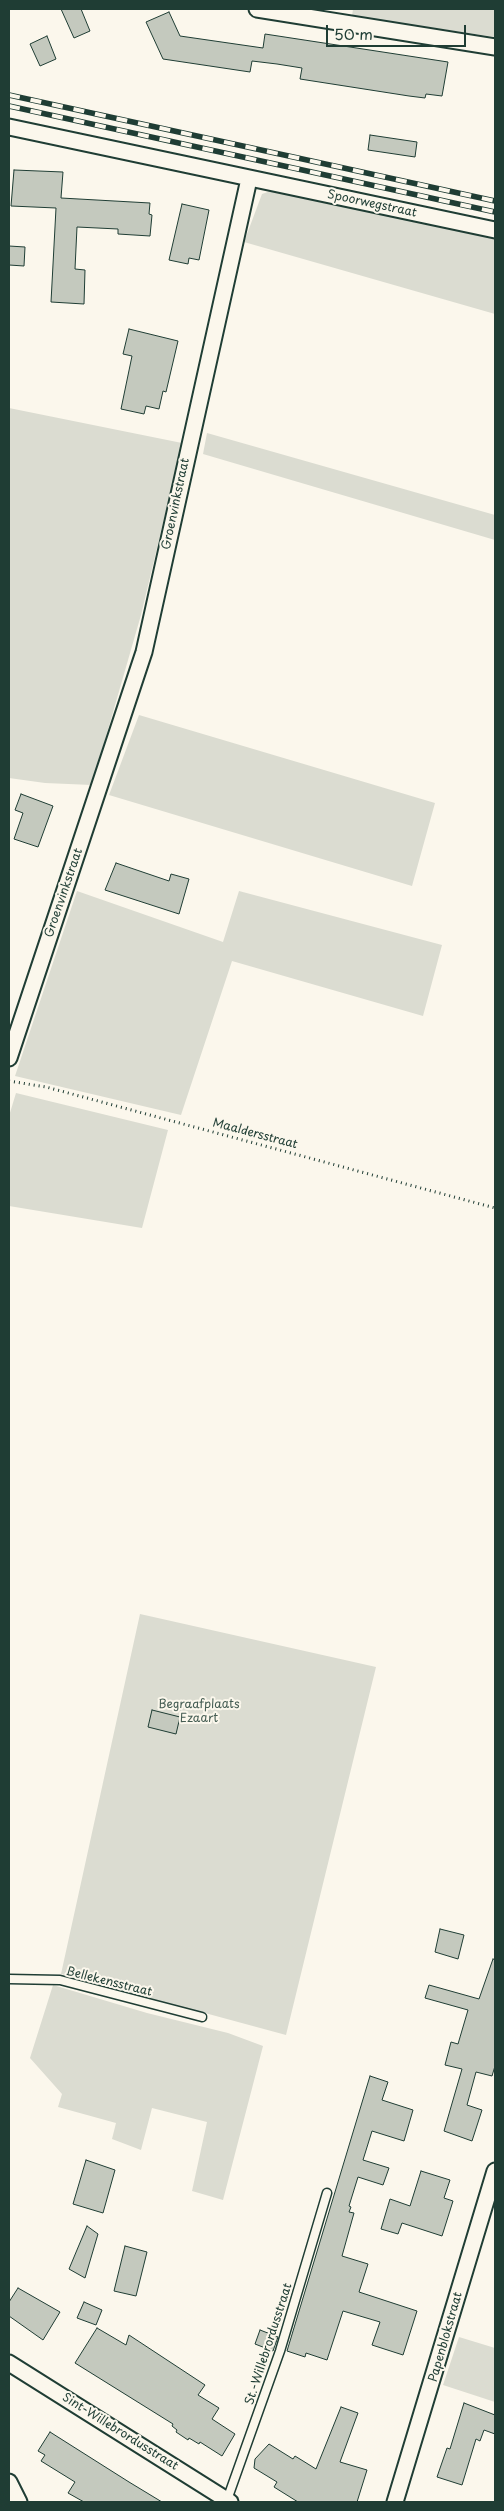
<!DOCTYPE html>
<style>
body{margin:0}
#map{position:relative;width:504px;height:2511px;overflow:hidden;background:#fbf7ec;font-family:"Playpen Sans",sans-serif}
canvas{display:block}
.frame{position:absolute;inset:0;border:10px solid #1f3d34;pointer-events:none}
.scale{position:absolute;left:326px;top:25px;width:140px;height:22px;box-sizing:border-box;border:2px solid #1f3d34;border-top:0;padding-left:6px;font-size:15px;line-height:18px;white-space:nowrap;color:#1f3d34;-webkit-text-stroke:4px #fbf7ec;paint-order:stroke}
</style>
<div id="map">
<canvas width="504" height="2511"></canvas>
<div class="frame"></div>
<div class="scale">50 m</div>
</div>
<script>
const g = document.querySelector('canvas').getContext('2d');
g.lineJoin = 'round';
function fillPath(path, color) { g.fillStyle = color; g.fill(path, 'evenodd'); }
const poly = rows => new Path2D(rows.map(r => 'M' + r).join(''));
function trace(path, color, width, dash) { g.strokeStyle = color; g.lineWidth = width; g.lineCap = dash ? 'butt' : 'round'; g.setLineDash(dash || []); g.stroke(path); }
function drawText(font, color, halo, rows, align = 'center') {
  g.font = font + ' "Playpen Sans",sans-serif'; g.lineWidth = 4; g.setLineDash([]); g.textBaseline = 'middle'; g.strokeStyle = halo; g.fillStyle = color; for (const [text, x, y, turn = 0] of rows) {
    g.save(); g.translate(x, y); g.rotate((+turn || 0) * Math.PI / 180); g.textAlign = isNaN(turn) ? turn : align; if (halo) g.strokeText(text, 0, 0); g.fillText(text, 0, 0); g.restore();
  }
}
fillPath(poly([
 [353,9,495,9,495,37,352,16],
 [276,189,495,237,495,314,244,242,262,194],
 [9,408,182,443,141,615,92,785,45,783,9,778],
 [207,433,495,515,495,540,203,454],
 [139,715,435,803,412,886,109,795],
 [77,891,223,942,239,891,442,945,423,1016,232,961,181,1115,15,1076],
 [16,1093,168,1130,142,1228,9,1206,9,1116],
 [140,1614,376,1667,286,2035,61,1974],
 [53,1985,147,2013,228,2033,263,2046,223,2200,192,2191,207,2122,152,2108,141,2150,112,2139,116,2123,58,2107,62,2094,30,2058],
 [459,2337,495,2348,495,2402,443,2385]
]), '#dbdcd1');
const building = poly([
 [61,9,81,9,90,31,74,38,61,9],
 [169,12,180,36,263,48,265,34,448,62,442,96,426,94,425,98,409,96,300,79,302,68,277,64,252,61,250,72,163,59,146,22,169,12],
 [47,36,56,59,40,66,30,44,47,36],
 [370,135,417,142,415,157,368,150,370,135],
 [14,170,63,172,61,198,150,203,149,214,152,215,150,236,118,234,118,229,77,227,75,269,85,270,84,304,51,302,56,208,11,206,14,170],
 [182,204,209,210,199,260,189,258,188,264,169,260,182,204],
 [9,246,25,247,24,266,9,265,9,246],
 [129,329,178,341,166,392,163,391,159,409,146,406,144,414,121,409,132,356,123,354,129,329],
 [21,794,53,806,38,847,14,839,23,813,15,810,21,794],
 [116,863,169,881,171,874,189,879,179,914,105,890,116,863],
 [152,1710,180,1717,176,1734,148,1727,152,1710],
 [440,1929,464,1935,458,1959,435,1952,440,1929],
 [493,1959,495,1960,495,2066,492,2076,476,2072,467,2105,482,2110,472,2141,444,2131,462,2069,445,2065,451,2042,458,2044,468,2010,425,1998,429,1985,479,1999,493,1959],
 [370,2076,388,2082,382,2100,413,2110,404,2141,372,2131,363,2160,389,2168,383,2185,358,2177,349,2206,351,2207,349,2212,354,2213,342,2256,368,2264,359,2292,417,2311,403,2355,372,2345,380,2322,343,2311,327,2360,306,2353,305,2357,287,2351,370,2076],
 [86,2160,115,2170,103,2213,73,2204,86,2160],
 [421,2171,450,2180,444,2198,453,2201,442,2236,402,2223,398,2234,381,2229,390,2199,410,2206,421,2171],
 [87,2226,98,2234,85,2278,69,2269,87,2226],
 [125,2246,147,2252,136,2296,114,2291,125,2246],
 [18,2288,60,2312,43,2340,9,2316,9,2302,18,2288],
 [84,2302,102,2310,96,2325,77,2318,84,2302],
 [97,2328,126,2345,129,2335,205,2385,198,2395,219,2408,212,2419,235,2434,222,2456,200,2442,199,2444,189,2438,188,2440,176,2432,177,2430,172,2426,173,2424,75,2363,97,2328],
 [260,2330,278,2337,273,2351,255,2344,260,2330],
 [464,2403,495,2415,495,2434,484,2430,480,2441,476,2439,462,2485,437,2477,447,2448,450,2449,464,2403],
 [341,2407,358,2413,340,2462,367,2470,357,2502,298,2502,274,2487,277,2482,254,2468,255,2459,269,2444,293,2459,295,2456,316,2469,341,2407],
 [50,2432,129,2482,162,2502,84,2502,68,2493,75,2482,41,2461,45,2455,38,2451,50,2432]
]);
fillPath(building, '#c4c9be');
trace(building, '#1f3d34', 1);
const lane = poly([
 [9,1979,60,1980,202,2017],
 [227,2500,280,2351,327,2193]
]);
const street = poly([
 [257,9,495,47],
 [9,127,495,230],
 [9,1058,144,652,249,179],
 [9,2363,230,2502],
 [9,2482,19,2502],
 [395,2502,495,2171]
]);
trace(lane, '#1f3d34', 11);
trace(street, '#1f3d34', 19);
trace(poly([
 [9,1081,46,1087,495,1208]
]), '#1f3d34', 3, [1, 4]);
trace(lane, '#fbf7ec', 8);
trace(street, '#fbf7ec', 15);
const rail = poly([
 [9,95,495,201],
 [9,106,495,212]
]);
trace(rail, '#1f3d34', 5.5);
trace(rail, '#fbf7ec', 4, [11]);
drawText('12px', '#1f3d34', '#fbf7ec', [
 ["Spoorwegstraat",372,204,12],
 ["Groenvinkstraat",176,504,-78],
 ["Groenvinkstraat",64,893,-71],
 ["Maaldersstraat",255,1134,15],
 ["Bellekensstraat",109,1982,14],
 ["Papenblokstraat",446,2337,-74],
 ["St.-Willebrordusstraat",269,2344,-72],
 ["Sint-Willebrordusstraat",120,2432,32]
]);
drawText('12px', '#455d53', '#fbf7ec', [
 ["Begraafplaats",199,1705],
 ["Ezaart",199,1719]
]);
</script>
